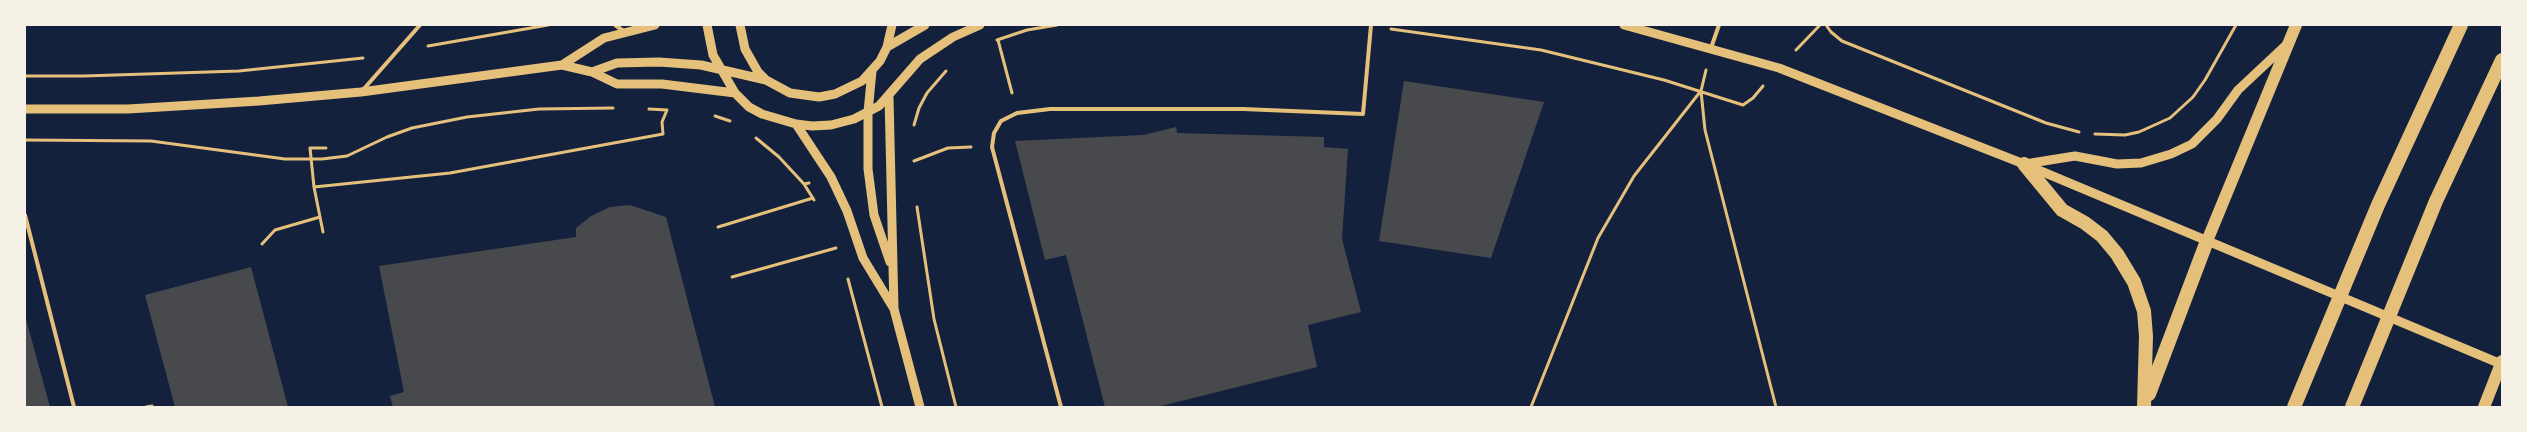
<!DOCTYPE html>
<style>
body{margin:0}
#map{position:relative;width:2527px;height:432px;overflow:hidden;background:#14213d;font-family:Arial,sans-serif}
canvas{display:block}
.frame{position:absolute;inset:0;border:26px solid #f6f1e7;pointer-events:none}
</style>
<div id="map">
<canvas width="2527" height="432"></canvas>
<div class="frame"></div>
</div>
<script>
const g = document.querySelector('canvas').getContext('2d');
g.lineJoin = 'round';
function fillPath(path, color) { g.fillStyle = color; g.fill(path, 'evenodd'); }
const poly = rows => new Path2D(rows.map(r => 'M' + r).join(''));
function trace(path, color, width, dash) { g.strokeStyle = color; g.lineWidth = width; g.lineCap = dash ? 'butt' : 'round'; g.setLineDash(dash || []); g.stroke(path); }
fillPath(poly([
 [1404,81,1544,102,1491,258,1379,241],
 [1176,127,1177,133,1324,137,1324,147,1348,149,1342,239,1361,312,1308,325,1317,367,1157,407,1105,407,1066,255,1045,260,1015,141,1143,135],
 [630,205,666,217,715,407,393,407,390,396,404,392,379,266,576,237,576,228,591,216,610,207],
 [251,267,288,407,175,407,145,295],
 [26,319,50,407,25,407]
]), '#48494c');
trace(poly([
 [1826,25,1831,32,1842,41,2046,123,2079,132],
 [1391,29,1541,50,1664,80,1743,105,1753,98,1763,86],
 [997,40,1027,30,1057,25],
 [998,40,1012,93],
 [428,46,548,25],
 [1796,50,1820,25],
 [1706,70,1701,91,1705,130,1776,407],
 [25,76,84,76,239,71,363,58],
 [715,116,730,121],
 [914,125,919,108,927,93,946,71],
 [2095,134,2125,135,2139,132,2170,118,2193,97,2205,80,2236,25],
 [756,138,779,157,804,184,809,183],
 [25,140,151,141,285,159,322,159,347,156,387,137,412,128,467,117,539,109,613,108],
 [914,161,948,148,971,147],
 [804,184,814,200],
 [314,187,450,173,663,134,662,122,667,110,649,109],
 [917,207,934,319,956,407],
 [718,227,813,198],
 [323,232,314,187,310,148,326,148],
 [262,244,275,230,320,217],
 [732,277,836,248],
 [848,279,882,407],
 [146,407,152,406],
 [1531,407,1598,238,1634,176,1700,92]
]), '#e5c07b', 3);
trace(poly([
 [615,25,625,32],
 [1711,48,1719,25],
 [362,91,420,25],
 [25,215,74,407],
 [1061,407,992,147,994,133,1001,121,1017,113,1050,109,1243,109,1363,114,1371,25]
]), '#e5c07b', 4);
trace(poly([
 [707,25,713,55,735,93,749,107,762,114,796,124,812,126,831,125,854,119,879,106,920,59,953,37,980,25],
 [740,25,745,49,758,72,766,80,790,93,819,97,835,94,862,81,880,61,887,47,892,25],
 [1624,25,1779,68,2024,164,2501,364],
 [887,47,925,25],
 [562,65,604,38,655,25],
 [872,71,868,112,868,169,874,215,890,262],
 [592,72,617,63,659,62,701,65,766,80],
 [889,97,894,309,920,407],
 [25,109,128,109,259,101,361,92,562,65,592,72,617,84,662,84,735,93],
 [796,124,831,177,847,211,863,258,894,309],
 [2025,164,2075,156,2117,164,2141,163,2171,154,2192,144,2217,119,2238,90,2286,45]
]), '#e5c07b', 9);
trace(poly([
 [2207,241,2296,25],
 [2484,407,2502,361]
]), '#e5c07b', 12);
trace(poly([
 [2024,164,2062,210,2085,223,2102,236,2117,254,2134,282,2144,311,2146,336,2144,407],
 [2149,394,2207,241],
 [2294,407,2378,205,2461,25],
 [2352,407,2436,201,2502,60]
]), '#e5c07b', 14);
</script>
